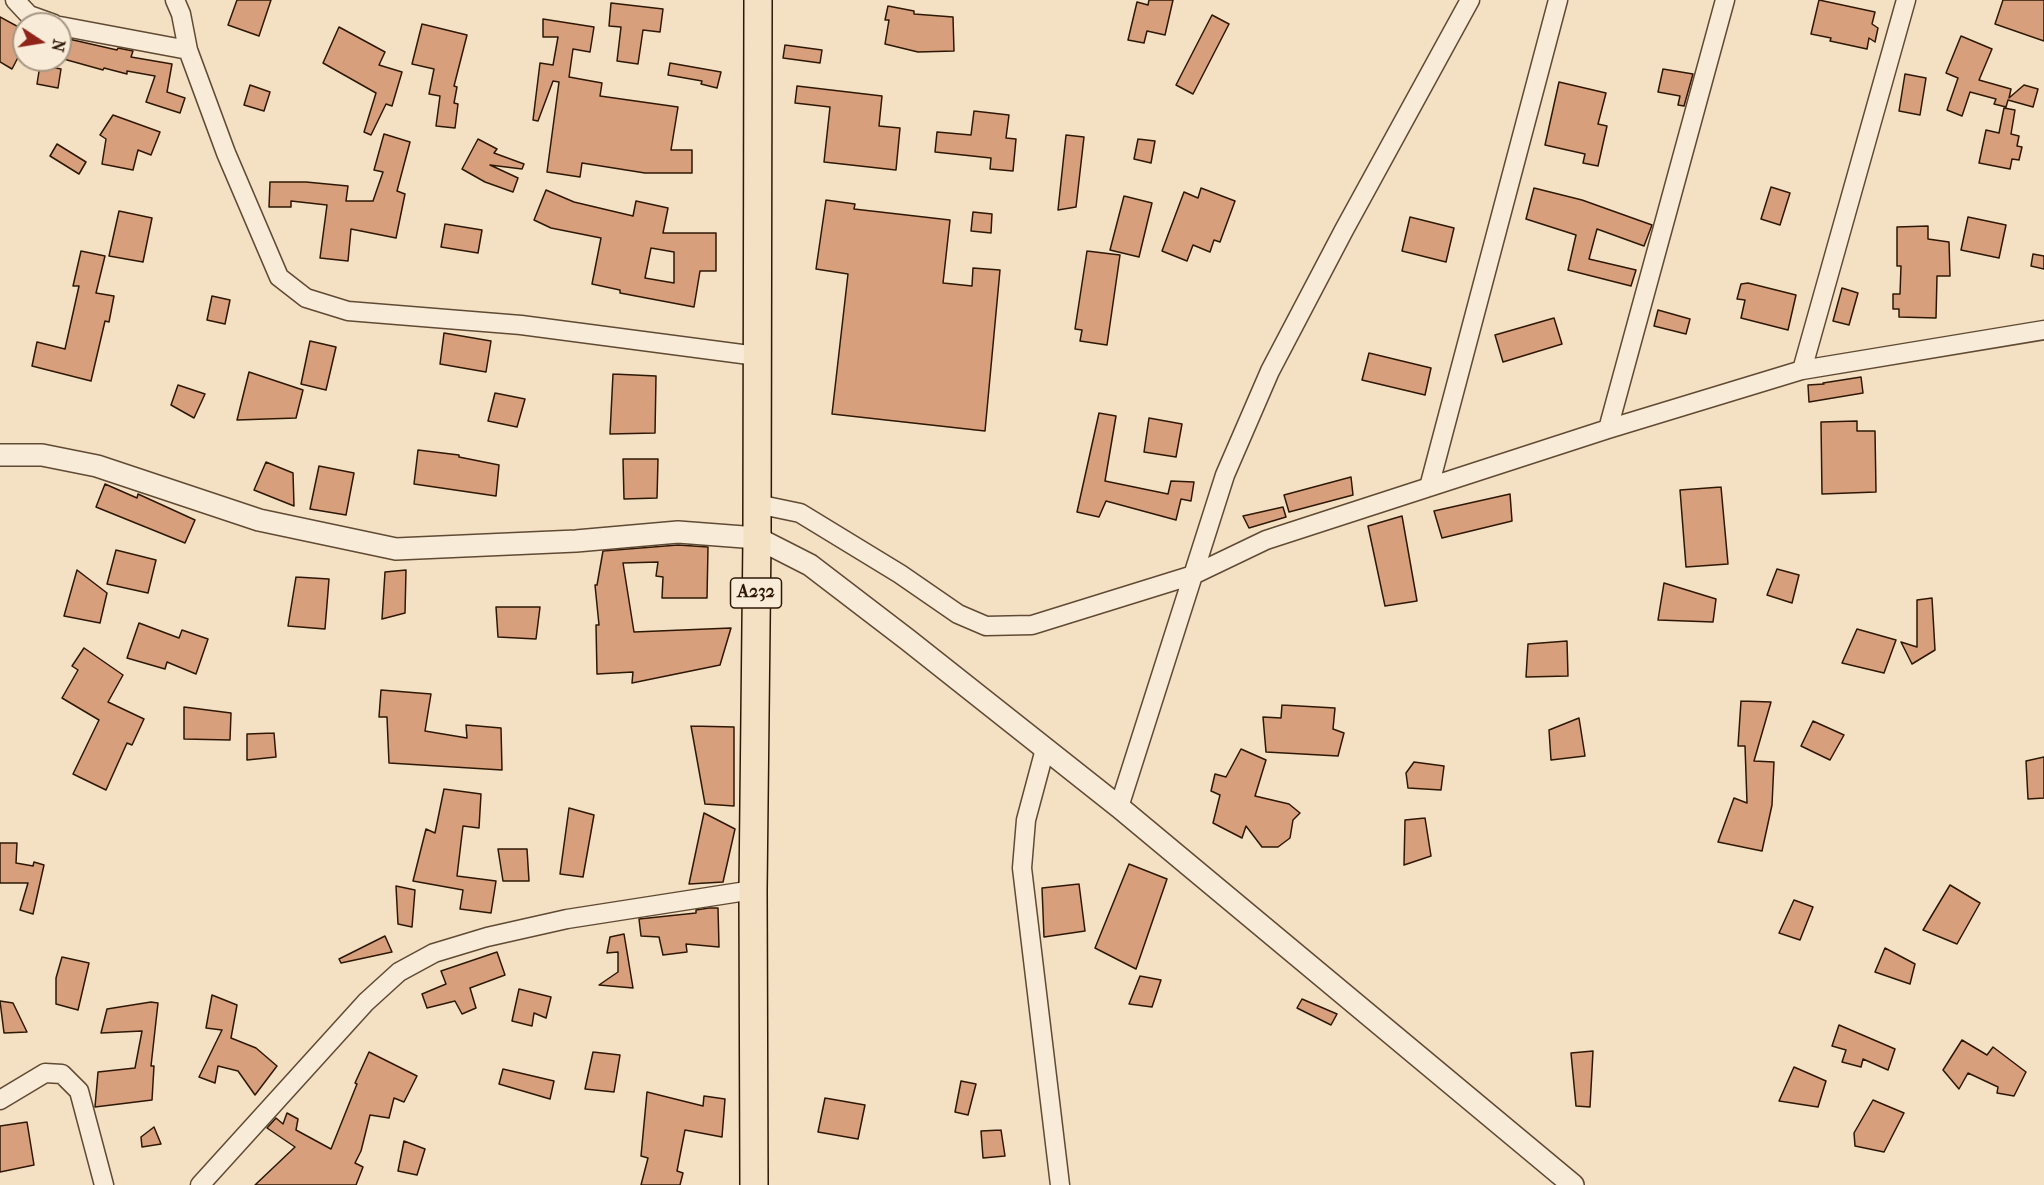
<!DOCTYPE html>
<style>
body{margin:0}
#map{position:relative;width:2044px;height:1185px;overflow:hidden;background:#f4e0c3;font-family:"IM FELL French Canon",serif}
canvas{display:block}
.north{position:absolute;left:12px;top:12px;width:60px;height:60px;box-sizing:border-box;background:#f8ebd8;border:2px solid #a79783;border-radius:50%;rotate:102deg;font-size:16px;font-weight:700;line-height:24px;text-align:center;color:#2e1804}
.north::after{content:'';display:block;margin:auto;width:21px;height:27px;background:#8f2418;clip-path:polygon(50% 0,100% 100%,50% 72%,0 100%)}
</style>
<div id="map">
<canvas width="2044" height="1185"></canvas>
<div class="north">N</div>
</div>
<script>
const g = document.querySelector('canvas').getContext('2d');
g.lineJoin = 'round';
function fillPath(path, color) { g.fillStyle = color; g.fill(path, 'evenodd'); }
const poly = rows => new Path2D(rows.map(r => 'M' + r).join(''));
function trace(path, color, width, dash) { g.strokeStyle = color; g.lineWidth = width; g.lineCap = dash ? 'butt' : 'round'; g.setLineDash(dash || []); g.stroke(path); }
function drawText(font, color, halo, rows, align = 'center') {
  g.font = font + ' "IM FELL French Canon",serif'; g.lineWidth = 6; g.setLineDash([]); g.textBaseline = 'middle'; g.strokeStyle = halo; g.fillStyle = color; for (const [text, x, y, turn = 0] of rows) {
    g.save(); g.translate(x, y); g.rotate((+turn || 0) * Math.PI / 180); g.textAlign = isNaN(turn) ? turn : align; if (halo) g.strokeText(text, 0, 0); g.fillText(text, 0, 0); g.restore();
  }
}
const building = poly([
 [237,0,271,0,259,36,228,25,237,0],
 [1149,0,1173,0,1165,35,1147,31,1144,43,1128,40,1137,2,1148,5,1149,0],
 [1819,0,1875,12,1872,24,1878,28,1875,42,1869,38,1867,49,1830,41,1831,38,1811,34,1819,0],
 [2003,0,2044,0,2044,41,1995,24,2003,0],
 [611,3,663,9,660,32,643,30,638,64,617,61,621,27,609,26,611,3],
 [888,6,914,11,914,14,953,17,954,51,918,52,885,44,889,20,885,20,888,6],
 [1212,15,1229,24,1193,94,1176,85,1212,15],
 [0,17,24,30,24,46,12,69,0,62,0,17],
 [543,19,594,27,590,52,573,49,569,77,602,83,600,96,678,107,671,150,692,150,692,173,645,173,582,163,580,177,547,172,559,82,553,81,538,121,533,120,540,63,553,65,558,37,543,37,543,19],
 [422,24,467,35,454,86,457,87,454,103,458,104,455,128,436,126,440,96,429,94,434,69,412,64,422,24],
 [339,27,385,52,379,65,402,72,392,106,386,104,371,135,364,132,376,93,323,63,339,27],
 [1961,36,1992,49,1979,80,2011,89,2009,98,2024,85,2038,89,2033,107,2008,100,2006,107,1994,104,1996,99,1970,92,1962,116,1947,110,1958,78,1946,73,1961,36],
 [60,37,117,50,118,48,133,51,131,57,172,64,167,92,185,98,180,113,146,102,155,76,127,71,127,74,104,68,103,70,60,58,60,37],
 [785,45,822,50,820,63,783,58,785,45],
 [670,63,721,72,717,88,701,84,702,81,668,75,670,63],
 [40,65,61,69,58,88,37,84,40,65],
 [1663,69,1693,74,1684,106,1678,105,1680,96,1658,92,1663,69],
 [1905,74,1926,78,1920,115,1899,111,1905,74],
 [1559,82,1606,93,1598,124,1607,126,1598,166,1583,163,1585,154,1545,145,1559,82],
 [250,85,270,92,264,111,244,105,250,85],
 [797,86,882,96,879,126,900,128,896,170,824,162,830,107,795,103,797,86],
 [2004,108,2015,110,2011,134,2019,136,2017,146,2022,147,2019,160,2012,159,2010,169,1979,163,1986,130,1999,133,2004,108],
 [974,111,1009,115,1006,138,1016,139,1013,171,990,169,991,158,935,152,937,132,971,135,974,111],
 [113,115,160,132,151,155,138,150,133,170,102,164,106,139,100,135,113,115],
 [384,134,410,142,397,191,405,194,396,238,351,229,348,261,320,258,327,205,291,201,291,207,269,207,270,182,306,182,348,186,346,201,373,201,383,172,374,170,384,134],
 [1066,135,1084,137,1076,207,1058,210,1066,135],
 [478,139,497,149,494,153,524,164,522,169,490,165,518,178,513,192,485,182,462,169,478,139],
 [1138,139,1155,141,1151,163,1134,159,1138,139],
 [57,144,86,162,79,174,50,156,57,144],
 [1771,187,1790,193,1780,225,1761,219,1771,187],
 [1201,188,1235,201,1220,242,1214,240,1210,252,1193,245,1187,261,1162,251,1184,192,1198,198,1201,188],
 [1534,188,1582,200,1652,225,1644,246,1597,229,1589,259,1636,270,1631,286,1568,270,1576,235,1526,219,1534,188],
 [546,190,574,202,633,216,636,201,668,208,663,233,716,233,716,271,700,271,694,307,620,293,620,290,592,284,601,238,551,228,534,220,546,190],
 [651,248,674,252,674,283,645,278,651,248],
 [1124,196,1152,203,1139,257,1110,250,1124,196],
 [826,200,855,204,854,209,950,220,943,283,972,286,973,268,1000,270,985,431,832,414,848,274,816,269,826,200],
 [119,211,152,218,143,262,109,256,119,211],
 [973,212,992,214,991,233,971,231,973,212],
 [1410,217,1454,228,1446,262,1402,251,1410,217],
 [1968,217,2006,225,1999,258,1961,250,1968,217],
 [445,224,482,230,478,253,441,247,445,224],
 [1928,226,1928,239,1949,242,1950,276,1937,276,1936,318,1899,317,1899,309,1893,309,1893,294,1900,294,1901,266,1897,266,1897,227,1928,226],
 [81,251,105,256,96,293,114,296,109,322,105,321,91,381,32,366,37,342,65,349,79,286,73,286,81,251],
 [1087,251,1120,255,1107,345,1080,341,1082,330,1075,329,1087,251],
 [2033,254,2044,256,2044,269,2031,266,2033,254],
 [1748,283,1796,295,1788,330,1741,318,1745,300,1737,299,1741,284,1748,283],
 [1842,288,1858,293,1849,325,1833,321,1842,288],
 [212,296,230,300,225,324,207,320,212,296],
 [1658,310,1690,319,1686,334,1654,326,1658,310],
 [1554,318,1562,344,1503,362,1495,335,1554,318],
 [444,333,491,341,486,372,440,364,444,333],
 [310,341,336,347,326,390,301,384,310,341],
 [1369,353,1431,368,1425,395,1362,380,1369,353],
 [249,372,303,390,296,418,237,420,249,372],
 [613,374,656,376,655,433,610,434,613,374],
 [1861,377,1863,393,1809,402,1808,385,1824,384,1823,383,1861,377],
 [178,385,205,394,194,418,171,405,178,385],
 [495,393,525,399,517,427,488,421,495,393],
 [1099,413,1116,416,1105,481,1168,494,1171,481,1194,482,1191,501,1181,499,1176,520,1106,501,1099,517,1077,512,1099,413],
 [1149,418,1182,424,1176,457,1144,452,1149,418],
 [1857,421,1857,431,1875,431,1876,492,1822,494,1821,422,1857,421],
 [418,450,459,455,459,457,499,465,496,496,414,484,418,450],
 [623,459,658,459,657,498,624,499,623,459],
 [266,462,293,473,294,506,254,490,266,462],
 [319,466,354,473,346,515,310,509,319,466],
 [1351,477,1353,495,1289,512,1284,495,1351,477],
 [105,484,137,498,138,494,195,520,185,543,96,507,105,484],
 [1721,487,1728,564,1686,567,1680,490,1721,487],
 [1510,494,1512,521,1442,538,1434,511,1510,494],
 [1283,507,1286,517,1249,528,1243,516,1283,507],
 [1402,516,1417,601,1385,606,1368,526,1402,516],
 [678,545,708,547,707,598,662,598,663,577,656,576,658,562,623,563,634,632,731,628,720,665,632,683,633,672,597,674,596,625,599,625,595,585,597,585,603,551,678,545],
 [116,550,156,560,148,593,107,584,116,550],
 [1777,569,1799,575,1792,603,1767,595,1777,569],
 [77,570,107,593,100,623,64,616,77,570],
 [406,570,405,613,382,619,385,572,406,570],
 [296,577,329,579,325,629,288,626,296,577],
 [1664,583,1716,599,1713,622,1658,620,1664,583],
 [1932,598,1935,650,1912,664,1901,642,1917,647,1917,600,1932,598],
 [496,607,540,607,536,639,498,637,496,607],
 [139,623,179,638,182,630,208,639,196,674,167,662,165,669,127,658,139,623],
 [1857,629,1896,640,1884,673,1842,663,1857,629],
 [1567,641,1568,676,1526,677,1528,644,1567,641],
 [84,648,123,675,108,702,144,719,132,745,127,743,106,790,73,774,99,720,62,698,78,670,72,666,84,648],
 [381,690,431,694,425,731,467,738,466,725,501,728,502,770,389,763,387,717,379,717,381,690],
 [1741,701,1771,702,1754,761,1774,762,1772,805,1762,851,1718,842,1734,798,1747,803,1745,746,1738,746,1741,701],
 [1282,705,1335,708,1333,729,1344,733,1338,756,1266,752,1263,717,1281,718,1282,705],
 [184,707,231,713,230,740,184,739,184,707],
 [1579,718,1585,756,1551,760,1549,730,1579,718],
 [1813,721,1844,735,1830,760,1801,746,1813,721],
 [691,726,734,727,734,806,705,804,691,726],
 [274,733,276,757,247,760,247,734,274,733],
 [1241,749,1266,760,1255,796,1289,804,1300,813,1293,820,1290,838,1278,847,1262,847,1246,826,1242,838,1213,823,1220,795,1211,791,1215,774,1226,777,1241,749],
 [2044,757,2044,798,2028,799,2026,761,2044,757],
 [1414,762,1444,766,1441,790,1408,788,1406,773,1414,762],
 [444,789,481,794,479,828,463,826,457,876,496,881,491,913,460,909,463,890,413,881,426,829,435,833,444,789],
 [569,808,594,815,583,877,560,874,569,808],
 [704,813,735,829,723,882,689,884,704,813],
 [1425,818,1431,856,1404,865,1405,820,1425,818],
 [0,843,17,843,16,863,33,866,34,862,44,865,33,914,20,910,28,883,0,883,0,843],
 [498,849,527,849,529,881,503,881,498,849],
 [1129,864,1167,879,1136,969,1095,948,1129,864],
 [1079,884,1085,931,1044,937,1042,888,1079,884],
 [1950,885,1980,903,1957,944,1923,930,1950,885],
 [396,886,415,890,412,927,398,924,396,886],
 [1794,900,1813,907,1800,940,1779,933,1794,900],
 [709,908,718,908,719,947,686,944,687,952,663,955,659,937,641,936,639,919,696,913,696,910,709,908],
 [624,934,633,988,599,985,618,972,618,952,607,953,610,937,624,934],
 [385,936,392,952,341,963,339,959,385,936],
 [1885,948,1915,964,1910,984,1875,972,1885,948],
 [497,952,505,975,470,988,476,1008,462,1014,455,1001,427,1008,422,994,446,984,441,971,497,952],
 [62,957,89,963,78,1010,56,1004,56,978,62,957],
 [1140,976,1161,980,1152,1007,1129,1004,1140,976],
 [519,989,551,997,546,1018,534,1013,532,1026,512,1021,519,989],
 [212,995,237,1005,231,1038,256,1048,277,1066,255,1095,238,1071,218,1066,215,1083,199,1077,222,1030,206,1028,212,995],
 [1302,999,1337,1014,1331,1025,1297,1008,1302,999],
 [0,1001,13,1003,27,1032,4,1033,0,1001],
 [151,1002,158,1003,151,1066,154,1066,152,1100,95,1107,98,1072,135,1068,142,1031,101,1033,107,1009,151,1002],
 [1839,1025,1895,1049,1888,1070,1863,1059,1861,1067,1842,1062,1846,1050,1832,1046,1839,1025],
 [1962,1040,1987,1055,1993,1047,2026,1072,2014,1096,1997,1093,1998,1087,1968,1073,1959,1089,1943,1070,1962,1040],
 [1593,1051,1590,1107,1576,1106,1571,1053,1593,1051],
 [369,1052,417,1076,404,1102,394,1098,389,1118,370,1115,361,1151,355,1163,363,1167,356,1185,255,1185,295,1147,267,1128,276,1118,283,1124,287,1113,298,1119,296,1130,331,1149,357,1084,355,1083,369,1052],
 [593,1052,620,1055,614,1092,585,1089,593,1052],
 [1794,1067,1826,1081,1818,1107,1779,1101,1794,1067],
 [503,1069,554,1081,550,1099,499,1084,503,1069],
 [961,1081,976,1084,968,1115,955,1112,961,1081],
 [647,1092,703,1106,704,1096,725,1099,722,1137,685,1130,677,1171,683,1173,680,1185,641,1185,648,1158,641,1156,647,1092],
 [825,1098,865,1105,858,1139,818,1132,825,1098],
 [1873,1100,1904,1113,1884,1152,1855,1146,1854,1133,1873,1100],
 [27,1122,34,1165,0,1172,0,1126,27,1122],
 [154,1127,161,1144,142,1147,141,1137,154,1127],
 [1001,1130,1005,1156,983,1158,981,1131,1001,1130],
 [404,1141,425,1149,417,1175,398,1171,404,1141]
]);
fillPath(building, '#d79f7c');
trace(building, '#2e1804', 1.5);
const minor = poly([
 [15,0,29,15,54,24],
 [175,0,181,14,188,50,226,153,279,277,306,298,348,311,521,325,757,356],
 [60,26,188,50],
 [1802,370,1906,0],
 [1608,429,1725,0],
 [1429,487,1558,0],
 [757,504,800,513,900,574,958,614,986,626,1032,625,1193,575,1266,540,1608,429,1802,370,2044,330],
 [1045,749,1026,820,1022,868,1060,1185],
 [1119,807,1225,475,1270,371,1344,230,1470,0],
 [0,1100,45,1073,62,1074,79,1091,104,1185],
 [200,1185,366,1002,399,972,434,953,487,937,567,919,753,890]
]);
const tertiary = poly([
 [0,455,42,455,97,466,259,520,396,549,576,541,678,532,757,538,810,565,908,640,1119,807,1573,1185]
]);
const primary = poly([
 [754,1185,753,890,757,538,758,0]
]);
trace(minor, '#604a34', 21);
trace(tertiary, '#604a34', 24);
trace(primary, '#2e1804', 30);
trace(minor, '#f8ebd8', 18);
trace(tertiary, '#f8ebd8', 21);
trace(primary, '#f4e0c3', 27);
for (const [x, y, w] of [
 [756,593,51]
]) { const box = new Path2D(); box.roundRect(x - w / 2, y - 15, w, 30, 4.5); g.fillStyle = '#f8ebd8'; g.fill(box); trace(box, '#2e1804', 1.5); }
drawText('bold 18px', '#2e1804', null, [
 ["A232",756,593]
]);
</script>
